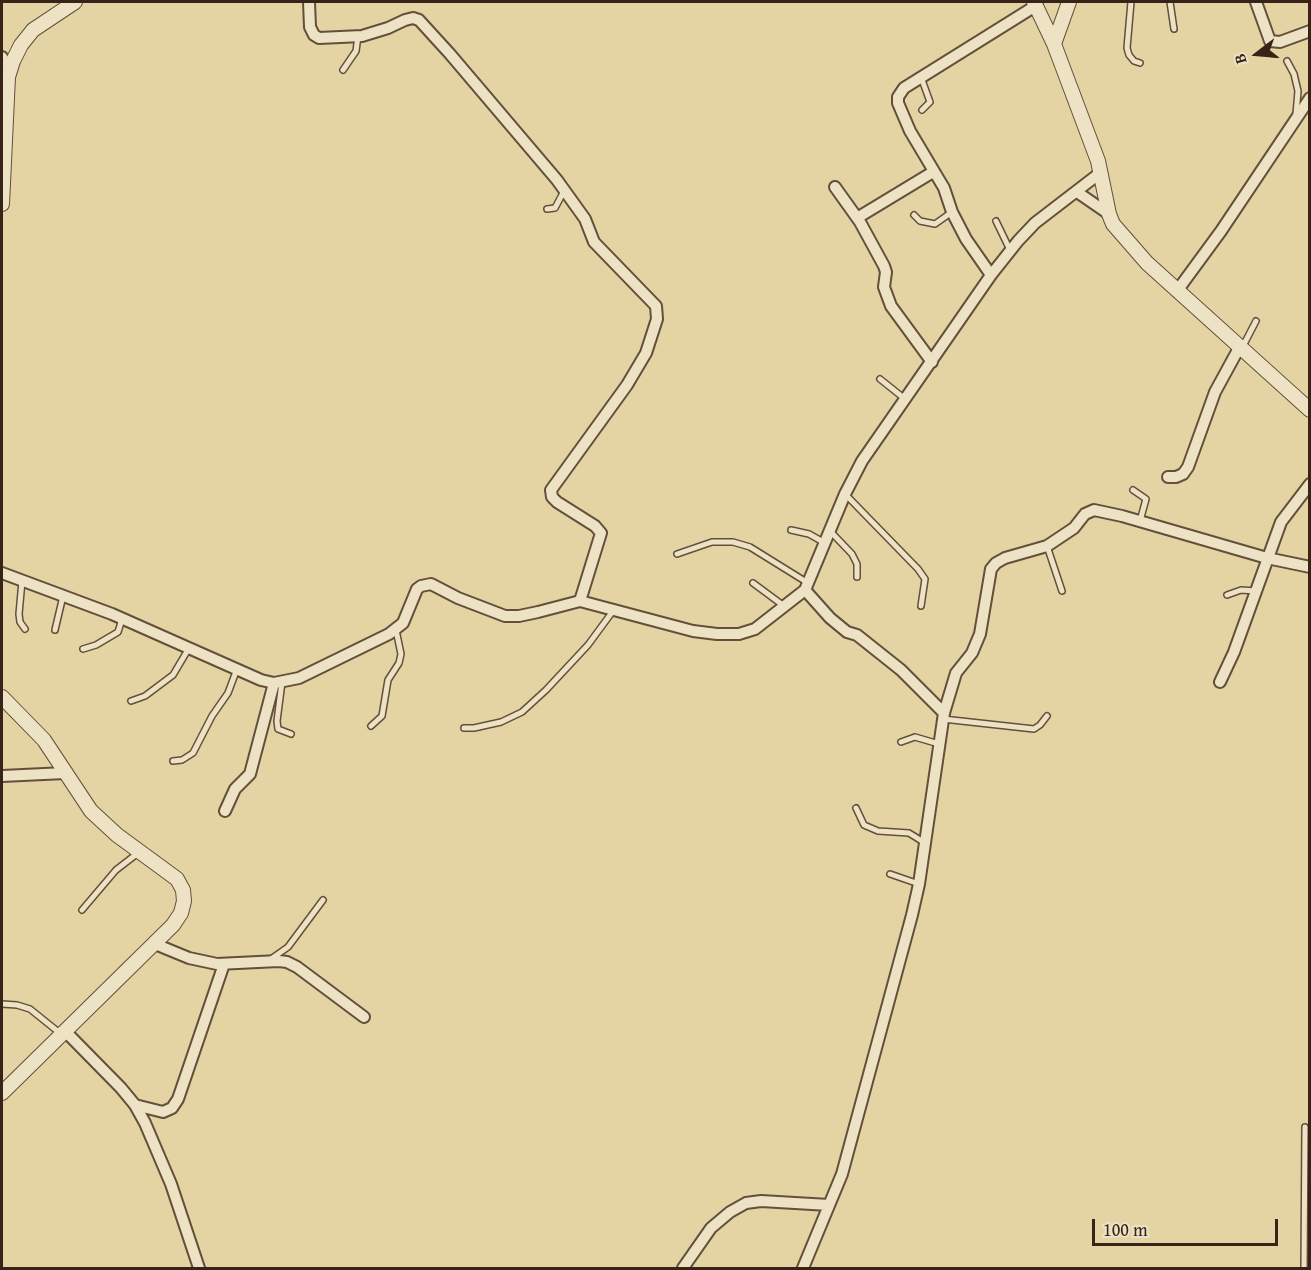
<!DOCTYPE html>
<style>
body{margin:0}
#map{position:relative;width:1311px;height:1270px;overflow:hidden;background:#e4d4a4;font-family:"Gentium Book Plus",serif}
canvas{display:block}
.frame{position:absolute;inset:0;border:3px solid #382318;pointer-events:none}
.north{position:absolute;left:1227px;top:24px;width:60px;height:60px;-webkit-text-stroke:4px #ede3c4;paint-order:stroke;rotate:254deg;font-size:16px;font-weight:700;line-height:24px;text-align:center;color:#382318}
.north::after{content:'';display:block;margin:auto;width:21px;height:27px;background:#382318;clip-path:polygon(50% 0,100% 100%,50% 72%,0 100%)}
.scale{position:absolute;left:1092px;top:1219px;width:186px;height:27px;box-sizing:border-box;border:3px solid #382318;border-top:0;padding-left:8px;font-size:18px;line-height:21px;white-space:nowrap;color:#382318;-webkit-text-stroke:4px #ede3c4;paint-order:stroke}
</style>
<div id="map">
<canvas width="1311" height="1270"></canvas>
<div class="frame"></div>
<div class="north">B</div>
<div class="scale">100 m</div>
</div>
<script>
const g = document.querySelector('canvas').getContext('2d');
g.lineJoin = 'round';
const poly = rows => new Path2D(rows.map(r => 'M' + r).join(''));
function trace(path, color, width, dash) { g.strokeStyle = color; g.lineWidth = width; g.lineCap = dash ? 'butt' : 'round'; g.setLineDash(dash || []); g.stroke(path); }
const service = poly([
 [1131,2,1127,48,1129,55,1134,61,1140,63],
 [1170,2,1174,29],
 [1287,61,1294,74,1298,91,1296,114],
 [343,70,356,51,358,36],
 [921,77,930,102,922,110],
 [547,209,555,208,564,191],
 [914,215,920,221,935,224,952,212],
 [996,221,1010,250],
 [1242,348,1256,321],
 [880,379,905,399],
 [1133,490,1146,499,1140,521],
 [845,494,918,569,925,579,921,606],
 [791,530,809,534,825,543],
 [830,531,852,554,857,564,857,577],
 [1047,546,1062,591],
 [677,554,712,542,733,542,750,547,808,583],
 [22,581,19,614,20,622,25,629],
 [753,583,784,606],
 [1227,595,1241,590,1256,591],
 [55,630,63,596],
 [83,649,96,645,118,632,122,619],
 [282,682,277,721,278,729,291,734],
 [131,701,145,696,173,675,189,648],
 [943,719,1034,729,1040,725,1047,716],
 [371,726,382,716,388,680,399,663,401,654,396,630],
 [464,728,474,728,501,722,522,712,546,690,588,645,613,611],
 [901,742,915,737,939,744],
 [173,761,182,760,193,753,212,716,228,693,237,669],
 [856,808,864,825,878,831,909,833,925,843],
 [890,874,919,884],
 [82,910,116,870,138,853],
 [271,959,288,947,323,900],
 [2,1004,17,1005,30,1009,61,1034],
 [1304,1268,1305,1127]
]);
const minor = poly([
 [309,2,310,27,314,35,319,38,362,36,388,28,405,20,413,18,419,20,450,54,557,180,585,219,594,242,656,306,657,319,646,353,627,385,551,490,552,497,557,502,595,526,601,533,580,601],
 [1256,2,1270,41,1280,42,1310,31],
 [2,57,10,70],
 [835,187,860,222,884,266,886,272,884,287,891,306,932,362],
 [1077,192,1109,214],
 [857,218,933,172],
 [991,275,966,239,952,212,944,188,910,131,898,103,898,97,904,88,1037,5],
 [1177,291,1221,231,1310,98],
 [1168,477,1176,477,1183,474,1188,467,1215,392,1239,348],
 [2,573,112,614,261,680,274,683,299,678,389,634,403,623,417,589,421,586,431,584,458,598,505,616,519,616,538,612,580,601,693,631,717,634,739,634,755,629,805,590,845,494,862,461,991,275,1018,241,1035,223,1100,173],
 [805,590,830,618,847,632,857,635,901,670,944,713],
 [1220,682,1234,652,1281,522,1310,484],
 [2,776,65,773],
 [225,811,235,789,250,774,274,683],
 [155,944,189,958,217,964,279,961,287,962,297,967,364,1017],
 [66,1032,121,1088,135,1105,145,1123,171,1184,199,1268],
 [135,1105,163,1112,172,1108,178,1099,224,964],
 [683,1268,711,1228,730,1212,746,1203,761,1201,829,1205],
 [803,1268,842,1174,912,915,919,884,944,713,956,673,972,653,980,634,991,569,996,563,1005,558,1047,546,1074,528,1085,514,1094,510,1122,516,1267,558,1310,567]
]);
const tertiary = poly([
 [1034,2,1054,44,1098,161,1109,214,1113,224,1147,263,1310,410],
 [1054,44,1069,2],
 [2,204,8,77,13,61,21,45,33,30,75,2],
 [2,697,44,740,91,811,117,835,177,879,183,890,184,901,181,913,173,925,2,1093]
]);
trace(service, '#634f3b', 8);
trace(minor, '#634f3b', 14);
trace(tertiary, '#634f3b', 16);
trace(service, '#ede3c4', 5);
trace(minor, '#ede3c4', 10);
trace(tertiary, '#ede3c4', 14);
</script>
